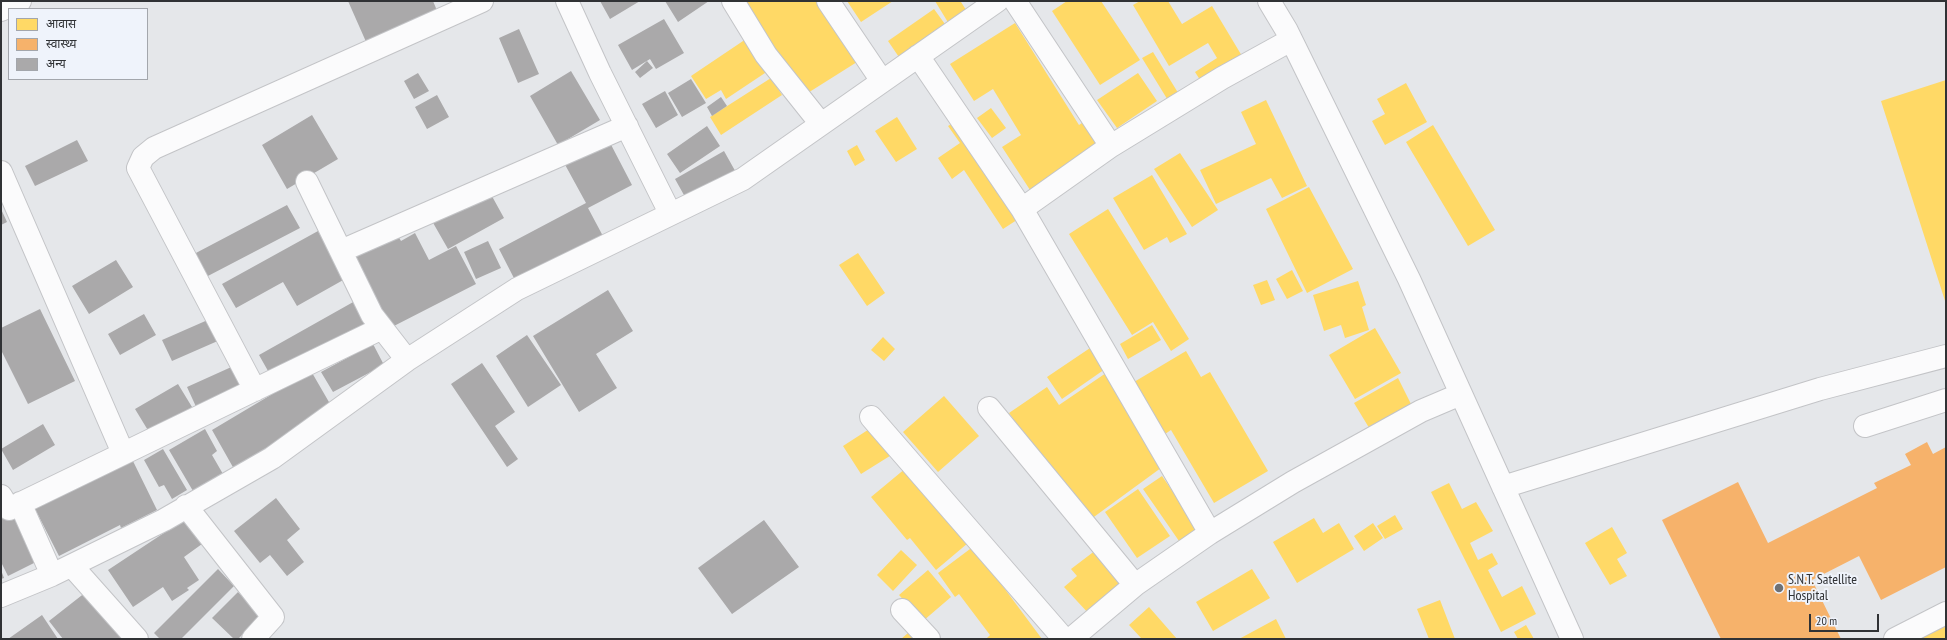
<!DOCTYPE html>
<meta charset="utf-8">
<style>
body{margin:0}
#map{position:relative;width:1947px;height:640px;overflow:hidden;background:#e5e7ea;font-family:"PT Sans Narrow","Noto Sans Devanagari",sans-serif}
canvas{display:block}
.frame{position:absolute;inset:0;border:2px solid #303235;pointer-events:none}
.legend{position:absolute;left:8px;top:8px;width:140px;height:72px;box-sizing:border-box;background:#eff3fb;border:1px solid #a3a6ac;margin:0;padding:5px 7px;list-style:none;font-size:12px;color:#303235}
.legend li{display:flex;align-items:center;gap:8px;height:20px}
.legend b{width:20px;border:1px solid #a3a6ac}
.scale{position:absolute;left:1809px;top:614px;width:70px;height:18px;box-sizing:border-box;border:2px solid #303235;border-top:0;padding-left:5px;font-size:12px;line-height:14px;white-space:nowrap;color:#303235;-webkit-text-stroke:3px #eff3fb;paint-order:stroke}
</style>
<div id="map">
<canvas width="1947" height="640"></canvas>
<div class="frame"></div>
<ul class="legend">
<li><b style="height:11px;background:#ffd966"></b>आवास</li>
<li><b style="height:11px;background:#f6b26b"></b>स्वास्थ्य</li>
<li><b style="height:11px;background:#aaa9aa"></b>अन्य</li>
</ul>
<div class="scale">20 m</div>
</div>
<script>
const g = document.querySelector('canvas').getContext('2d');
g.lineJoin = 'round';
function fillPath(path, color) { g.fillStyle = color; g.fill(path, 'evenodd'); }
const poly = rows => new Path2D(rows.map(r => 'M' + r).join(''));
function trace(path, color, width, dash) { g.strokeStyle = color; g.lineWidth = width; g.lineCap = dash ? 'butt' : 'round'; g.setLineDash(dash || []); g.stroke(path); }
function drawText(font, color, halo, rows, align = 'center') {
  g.font = font + ' "PT Sans Narrow",sans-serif'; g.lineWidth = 4; g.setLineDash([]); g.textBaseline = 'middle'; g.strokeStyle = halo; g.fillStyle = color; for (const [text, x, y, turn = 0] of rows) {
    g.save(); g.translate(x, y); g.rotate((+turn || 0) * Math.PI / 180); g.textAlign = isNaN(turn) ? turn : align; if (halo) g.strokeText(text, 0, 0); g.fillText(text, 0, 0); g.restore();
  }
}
fillPath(poly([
 [745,1,820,1,857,62,803,96],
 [847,1,893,1,861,22],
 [935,1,964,1,961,2,968,13,949,24],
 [1067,1,1101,1,1140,60,1100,85,1052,11],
 [1140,1,1168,1,1182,24,1212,6,1245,61,1204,86,1195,72,1217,58,1208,43,1169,66,1133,5],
 [934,9,950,31,903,63,888,41],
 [1015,23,1079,125,1085,121,1103,148,1032,193,1002,147,1021,135,993,89,974,101,950,64],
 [746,39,768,71,726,99,721,90,706,99,691,76],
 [1153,52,1180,96,1169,102,1142,58],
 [1138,73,1157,101,1117,128,1097,100],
 [771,78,782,95,721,135,710,117],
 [1946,80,1946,304,1881,101],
 [1406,83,1427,122,1385,145,1372,121,1385,114,1377,99],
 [1266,100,1307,186,1282,198,1271,178,1216,204,1200,170,1256,144,1241,112],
 [991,108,1006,128,992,138,977,118],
 [897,117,917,149,896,162,875,131],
 [958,120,1023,216,1003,229,964,170,952,179,938,158,960,143,948,126],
 [1433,125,1495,230,1468,246,1406,142],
 [857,145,865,160,855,166,847,151],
 [1180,153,1218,210,1192,227,1154,169],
 [1152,175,1187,234,1170,243,1167,237,1144,250,1113,198],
 [1309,187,1353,269,1307,293,1266,209],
 [1108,209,1189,339,1171,351,1153,322,1132,335,1069,234],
 [858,253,885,293,867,306,839,265],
 [1292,270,1303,291,1287,299,1276,279],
 [1267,280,1275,300,1261,305,1253,285],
 [1358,281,1366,305,1362,307,1369,330,1345,338,1341,325,1324,331,1313,295],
 [1152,325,1161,340,1128,359,1120,344],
 [1375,328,1401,373,1355,399,1329,355],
 [883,337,895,349,884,361,871,350],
 [1093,346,1108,367,1062,399,1047,377],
 [1186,351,1201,377,1210,372,1268,471,1214,503,1171,430,1165,434,1134,382],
 [1106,373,1165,465,1087,522,1009,413,1047,387,1059,405],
 [1398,378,1412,406,1371,431,1354,403],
 [944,396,979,436,938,472,903,432],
 [874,426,893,454,861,474,843,446],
 [906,468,968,543,936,570,910,538,907,540,871,497],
 [1162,476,1198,528,1179,541,1143,489],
 [1449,483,1462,509,1476,502,1493,531,1470,543,1478,560,1492,553,1498,564,1488,570,1502,597,1522,586,1536,614,1501,632,1431,492],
 [1138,489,1170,536,1137,558,1105,512],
 [1395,515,1403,529,1385,539,1377,526],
 [1314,518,1323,533,1339,523,1354,549,1297,583,1273,542],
 [1373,523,1383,538,1364,551,1354,536],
 [1612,527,1627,553,1617,559,1627,576,1610,585,1585,543],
 [974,546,987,565,1042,639,986,639,990,635,959,594,955,597,938,573],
 [901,550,917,565,893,591,877,575],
 [1096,550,1121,582,1103,598,1107,602,1090,615,1064,587,1077,576,1071,569],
 [1252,569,1270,598,1213,631,1196,602],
 [928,570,951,597,923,621,899,595],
 [1440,600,1455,639,1429,639,1417,609],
 [1149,607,1177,639,1139,639,1141,638,1129,625],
 [1276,619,1286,639,1239,639],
 [1946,619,1946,639,1913,639],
 [1526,625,1534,639,1518,639,1514,632],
 [908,633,913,639,901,639]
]), '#ffd966');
fillPath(poly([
 [1927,442,1933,454,1946,447,1946,567,1881,600,1859,556,1812,580,1841,639,1721,639,1662,520,1738,482,1768,543,1877,488,1874,483,1911,465,1905,454]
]), '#f6b26b');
fillPath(poly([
 [348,1,433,1,438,13,367,44],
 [600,1,640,1,610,19],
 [665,1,709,1,678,22],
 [664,19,684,53,656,69,650,59,632,70,618,45],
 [519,29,539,74,518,83,499,38],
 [647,61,653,68,640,78,635,72],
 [571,71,600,120,558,145,530,96],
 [418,73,429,91,414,99,404,81],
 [691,79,706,103,682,117,668,93],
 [665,91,678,115,656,128,642,104],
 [437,95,449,117,427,129,415,107],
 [721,97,727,106,712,116,707,107],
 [312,115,338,159,287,189,262,145],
 [707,126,720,146,680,173,667,154],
 [607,137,632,185,588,208,604,238,517,284,499,249,586,203,563,161],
 [77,140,88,161,35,186,25,166],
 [724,151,738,176,689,204,675,179],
 [488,189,504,218,448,249,432,221],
 [287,205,300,228,206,277,194,254],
 [1,209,7,222,1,225],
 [318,231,345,279,297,306,283,282,236,308,222,284],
 [396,232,401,241,415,233,429,260,456,246,476,284,390,328,352,255],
 [488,241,501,268,476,279,464,252],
 [116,260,133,287,89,314,72,286],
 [608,290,633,331,596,354,617,388,579,412,533,336],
 [355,301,368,324,272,378,259,355],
 [40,309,75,381,28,404,1,350,1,328],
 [144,314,156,335,120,355,108,334],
 [210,319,220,340,172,361,162,340],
 [527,335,561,385,528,407,496,356],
 [373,344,384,365,333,392,321,372],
 [482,363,515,412,495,426,518,459,507,467,451,384],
 [238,364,249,388,198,411,187,387],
 [311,371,333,409,234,469,212,430],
 [178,384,192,407,149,432,135,409],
 [43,424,55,445,13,470,1,449],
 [205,429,217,451,212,455,223,474,193,491,169,450],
 [163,449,187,490,172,499,164,485,159,487,144,460],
 [130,455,157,510,121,528,120,525,59,556,35,509],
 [276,498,300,529,287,540,304,562,287,576,270,555,260,563,234,531],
 [14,513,38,561,8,576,1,562,1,519],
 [185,519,202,544,184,557,199,580,187,588,189,590,172,601,163,587,133,607,108,570],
 [764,520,799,567,732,614,698,568],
 [218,569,234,586,181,639,160,639,154,633],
 [1,570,4,578,1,579],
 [86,592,123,639,63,639,49,621],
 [238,592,261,616,238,639,234,639,212,618],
 [42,615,58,639,8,639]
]), '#aaa9aa');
const street = poly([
 [567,1,600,73,670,213],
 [733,1,766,55,821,124],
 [828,1,882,81],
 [1269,1,1287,31,1409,279,1572,639],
 [1,10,20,1],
 [918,56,1022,209,1111,146,1015,1],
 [1111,146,1222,78,1291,40],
 [1,172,123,453],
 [307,182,372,315,407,360],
 [1022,209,1210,533],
 [341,251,627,126],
 [255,390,138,168,143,157,154,148,482,1],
 [989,408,1135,585],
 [871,417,1064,639],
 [1865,426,1946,400],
 [1503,487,1820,389,1946,356],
 [1,496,9,509,382,328],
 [20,503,52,575],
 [186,506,273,617,253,639],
 [72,566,137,639],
 [1,596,52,575,164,520,272,458,407,360,517,289,743,179,997,1],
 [902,610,929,639],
 [1071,639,1135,585,1210,533,1293,482,1421,411,1461,394],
 [1895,639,1946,613]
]);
trace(street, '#c3c4c7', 24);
trace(street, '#fbfbfc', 22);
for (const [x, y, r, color] of [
 [1779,588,5,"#6f7174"]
]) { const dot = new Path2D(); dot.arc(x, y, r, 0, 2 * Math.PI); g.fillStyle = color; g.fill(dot); trace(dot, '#eff3fb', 1.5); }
drawText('14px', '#303235', '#eff3fb', [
 ["S.N.T. Satellite",1788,580],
 ["Hospital",1788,596]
], 'left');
</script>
